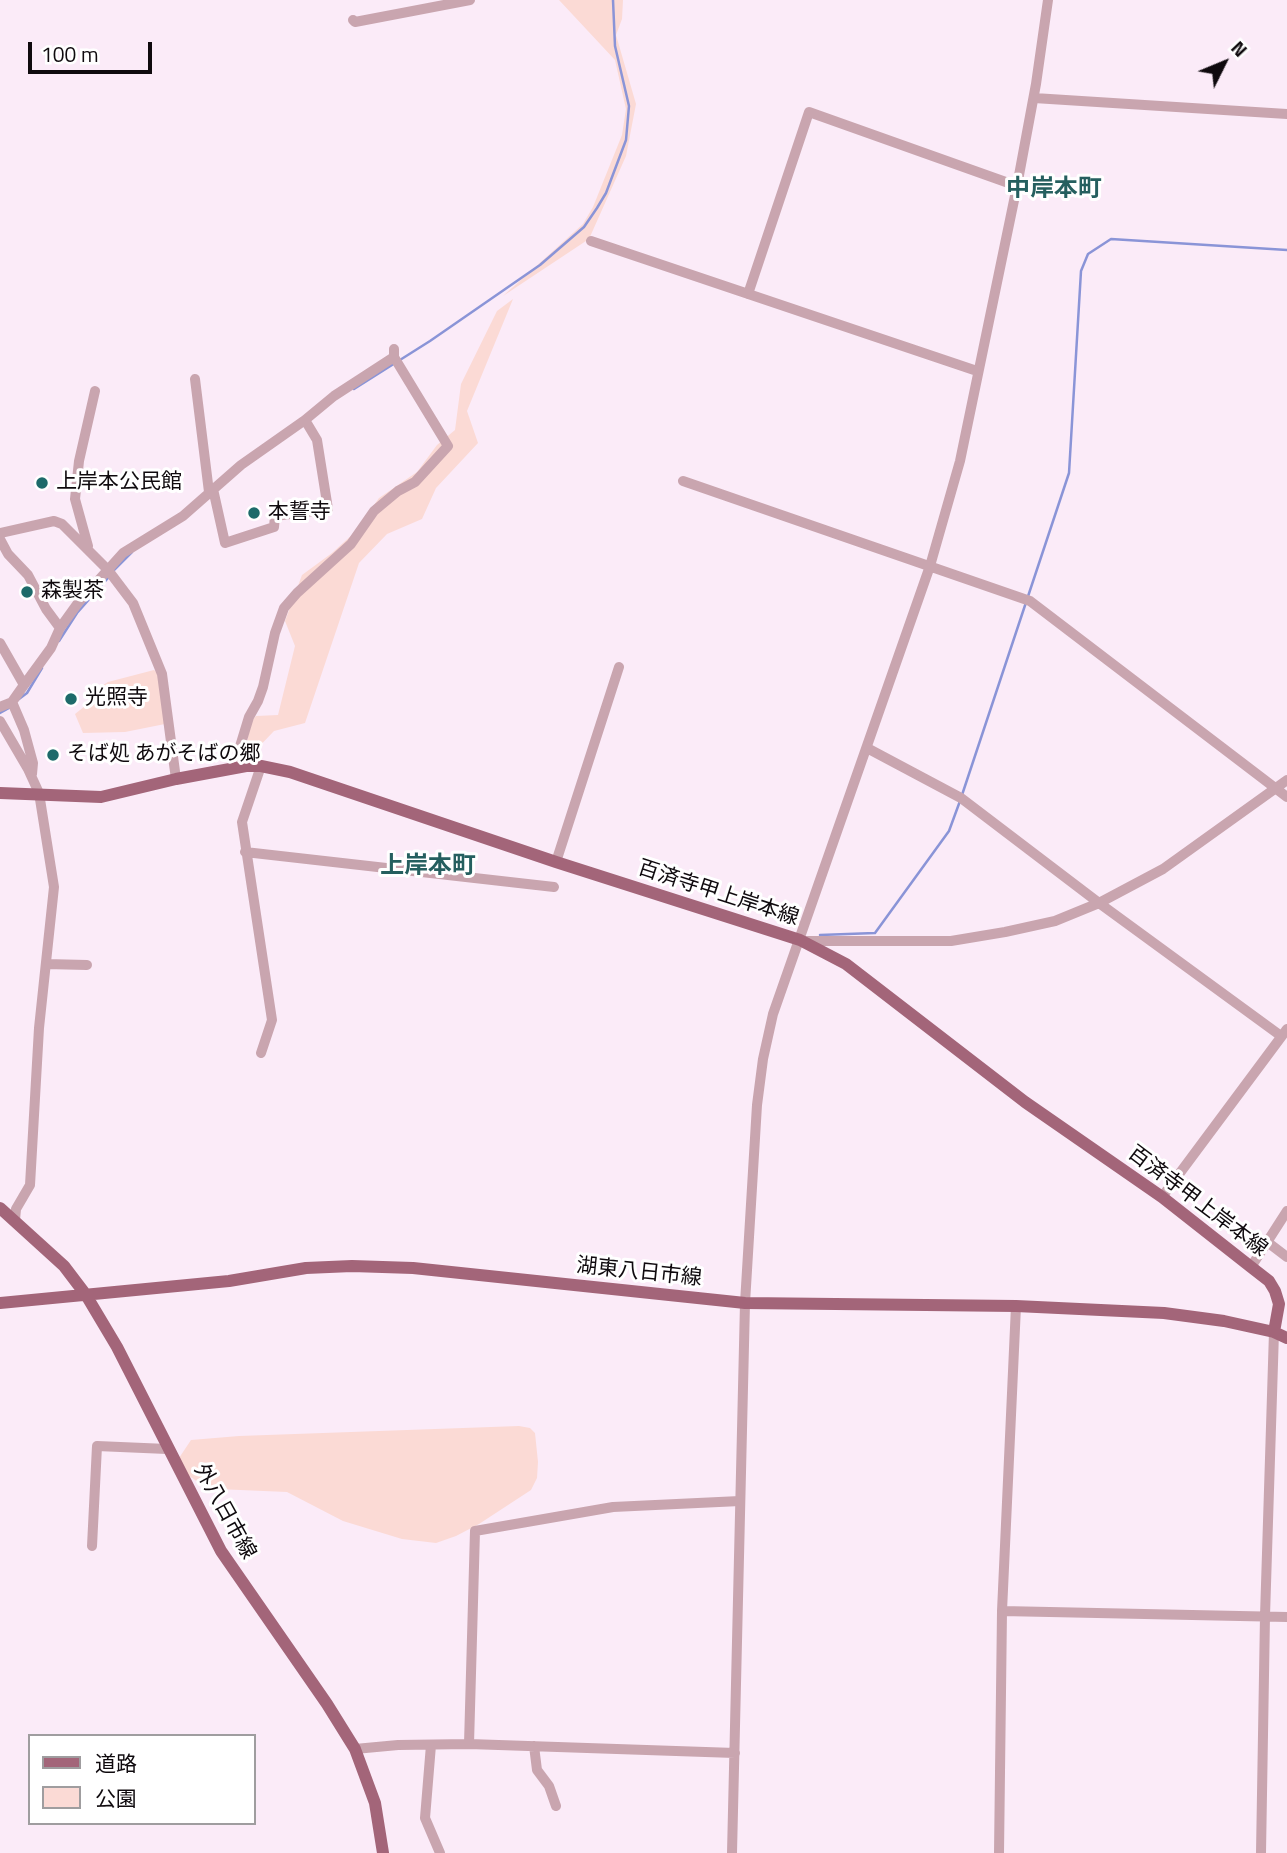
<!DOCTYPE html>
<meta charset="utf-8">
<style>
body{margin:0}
#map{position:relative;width:1287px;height:1853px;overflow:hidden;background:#fbebf8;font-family:"Titillium Web","Noto Sans JP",sans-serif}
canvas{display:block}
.legend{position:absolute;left:28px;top:1734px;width:228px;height:91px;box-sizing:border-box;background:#fff;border:2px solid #9f9d9f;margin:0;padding:9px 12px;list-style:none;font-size:21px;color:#0f0a0e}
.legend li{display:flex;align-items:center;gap:14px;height:35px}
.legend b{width:35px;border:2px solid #9f9d9f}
.north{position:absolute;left:1189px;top:28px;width:70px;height:70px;-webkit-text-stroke:5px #fff;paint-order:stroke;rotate:47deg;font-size:19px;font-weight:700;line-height:28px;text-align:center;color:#0f0a0e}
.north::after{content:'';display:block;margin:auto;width:24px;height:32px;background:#0f0a0e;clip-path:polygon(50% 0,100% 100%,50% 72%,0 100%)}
.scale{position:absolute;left:28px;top:42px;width:124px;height:32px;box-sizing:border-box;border:4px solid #0f0a0e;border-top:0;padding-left:9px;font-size:21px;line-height:24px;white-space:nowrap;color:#0f0a0e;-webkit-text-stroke:5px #fff;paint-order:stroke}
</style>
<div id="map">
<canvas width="1287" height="1853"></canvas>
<ul class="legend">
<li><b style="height:9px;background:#a36579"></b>道路</li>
<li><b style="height:19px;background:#fbdad5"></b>公園</li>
</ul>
<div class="north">N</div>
<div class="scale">100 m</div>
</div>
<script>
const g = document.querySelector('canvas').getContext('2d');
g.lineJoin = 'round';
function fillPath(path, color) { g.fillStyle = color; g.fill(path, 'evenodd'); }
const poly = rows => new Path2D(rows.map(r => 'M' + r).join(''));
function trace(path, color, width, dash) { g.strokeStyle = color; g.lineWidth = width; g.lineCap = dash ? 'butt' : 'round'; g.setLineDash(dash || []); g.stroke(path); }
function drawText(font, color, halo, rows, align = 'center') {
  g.font = font + ' "Titillium Web","Noto Sans JP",sans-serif'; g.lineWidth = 6; g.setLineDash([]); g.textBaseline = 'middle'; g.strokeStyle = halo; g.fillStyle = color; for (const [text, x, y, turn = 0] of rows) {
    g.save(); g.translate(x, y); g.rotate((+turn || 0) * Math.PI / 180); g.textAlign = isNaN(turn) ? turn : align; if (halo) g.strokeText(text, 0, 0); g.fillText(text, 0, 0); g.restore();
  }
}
fillPath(poly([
 [559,0,623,0,622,19,616,35,636,104,626,156,589,239,503,296,583,224,593,207,622,135,626,109,615,60],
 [513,299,467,411,478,443,436,488,422,519,387,534,359,563,305,723,274,731,252,754,246,749,250,723,256,716,278,715,295,646,285,621,302,575,332,553,354,533,379,498,417,472,437,445,455,430,461,384,497,311],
 [154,670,159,674,165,724,125,732,83,733,75,714,85,706,93,691,108,682],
 [519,1426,530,1428,535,1433,538,1462,537,1478,531,1490,479,1524,456,1536,436,1543,402,1539,343,1521,287,1492,217,1489,202,1485,188,1475,179,1458,191,1440,239,1436]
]), '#fbdad5');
trace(poly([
 [354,389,430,341,540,265,584,227,597,208,606,193,626,140,629,106,615,46,613,0],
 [112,572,132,552],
 [59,641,77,613,108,578],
 [19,699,27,693,42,668],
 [0,713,9,708],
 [962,795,1069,473,1081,271,1088,254,1111,239,1287,250],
 [820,935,875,933,949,831,960,801]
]), '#8a94d7', 2.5);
trace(poly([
 [353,20,355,22,470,0],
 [1034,98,1287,114],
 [591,241,977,371],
 [748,294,809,112,1017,186],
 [195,379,209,492],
 [683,481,1030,601,1287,797],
 [213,489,225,543,274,527,275,516,328,509,317,440,305,420],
 [0,533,54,521,62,524,108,570,133,603,162,674,176,779],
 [0,539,8,554,28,575,46,609,60,628],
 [88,546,75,499,79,461,95,391],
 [0,643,24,685],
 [12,702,24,730,33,763,32,774],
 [0,707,12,702,24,685,51,648,60,628,78,603,123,553,183,516,241,465,305,420,334,396,394,357,394,349],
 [0,721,28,769,39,793,54,887,39,1028,30,1185,16,1209,15,1220],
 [867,748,961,798,1099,903,1281,1036],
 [246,766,238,753,249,717,258,701,263,687,275,633,284,608,297,593,351,544,374,511,398,491,415,482,448,446,394,357],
 [261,766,242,822,272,1020,261,1053],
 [245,852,554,887],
 [556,862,619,667],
 [807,941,951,941,1005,932,1055,921,1099,903,1163,869,1287,780],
 [46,964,87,965],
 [1162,1197,1287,1029],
 [1266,1241,1287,1257],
 [1251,1267,1287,1211],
 [92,1546,97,1446,167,1449],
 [1002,1611,1287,1617],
 [469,1744,475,1531,613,1507,740,1501],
 [431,1745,425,1818,440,1853],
 [534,1746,537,1770,549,1786,556,1806],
 [355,1749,398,1745,469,1744,735,1753],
 [732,1853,745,1303,757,1105,763,1059,773,1014,930,566,960,461,1017,186,1036,84,1048,0],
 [999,1853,1002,1611,1016,1306],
 [1261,1853,1265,1616,1274,1332]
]), '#c9a5af', 10);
trace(poly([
 [0,793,101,797,176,779,246,766,261,766,290,772,556,862,800,940,846,964,1025,1102,1162,1197,1251,1267,1269,1281,1275,1291,1279,1304,1274,1332,1287,1338],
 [0,1208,64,1266,86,1295,117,1347,221,1551,327,1704,355,1749,375,1803,383,1853],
 [0,1303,229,1281,306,1268,352,1266,413,1268,745,1303,1016,1306,1164,1313,1224,1321,1274,1332]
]), '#a36579', 12);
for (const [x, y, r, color] of [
 [42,483,7,"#1d6a6a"],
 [254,513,7,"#1d6a6a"],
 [27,592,7,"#1d6a6a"],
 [71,699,7,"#1d6a6a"],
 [53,755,7,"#1d6a6a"]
]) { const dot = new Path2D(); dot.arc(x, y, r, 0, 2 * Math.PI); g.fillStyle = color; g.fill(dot); trace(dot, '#fff', 2.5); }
drawText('21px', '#0f0a0e', '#fff', [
 ["上岸本公民館",56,483],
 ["本誓寺",268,513],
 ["森製茶",41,592],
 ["光照寺",85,699],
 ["そば処 あがそばの郷",67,755]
], 'left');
drawText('21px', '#0f0a0e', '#fff', [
 ["百済寺甲上岸本線",718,894,18],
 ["百済寺甲上岸本線",1197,1202,37],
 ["湖東八日市線",639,1273,6],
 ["外八日市線",224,1512,61]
]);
drawText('bold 24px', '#255f5f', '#fff', [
 ["中岸本町",1054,190],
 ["上岸本町",428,867]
]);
</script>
